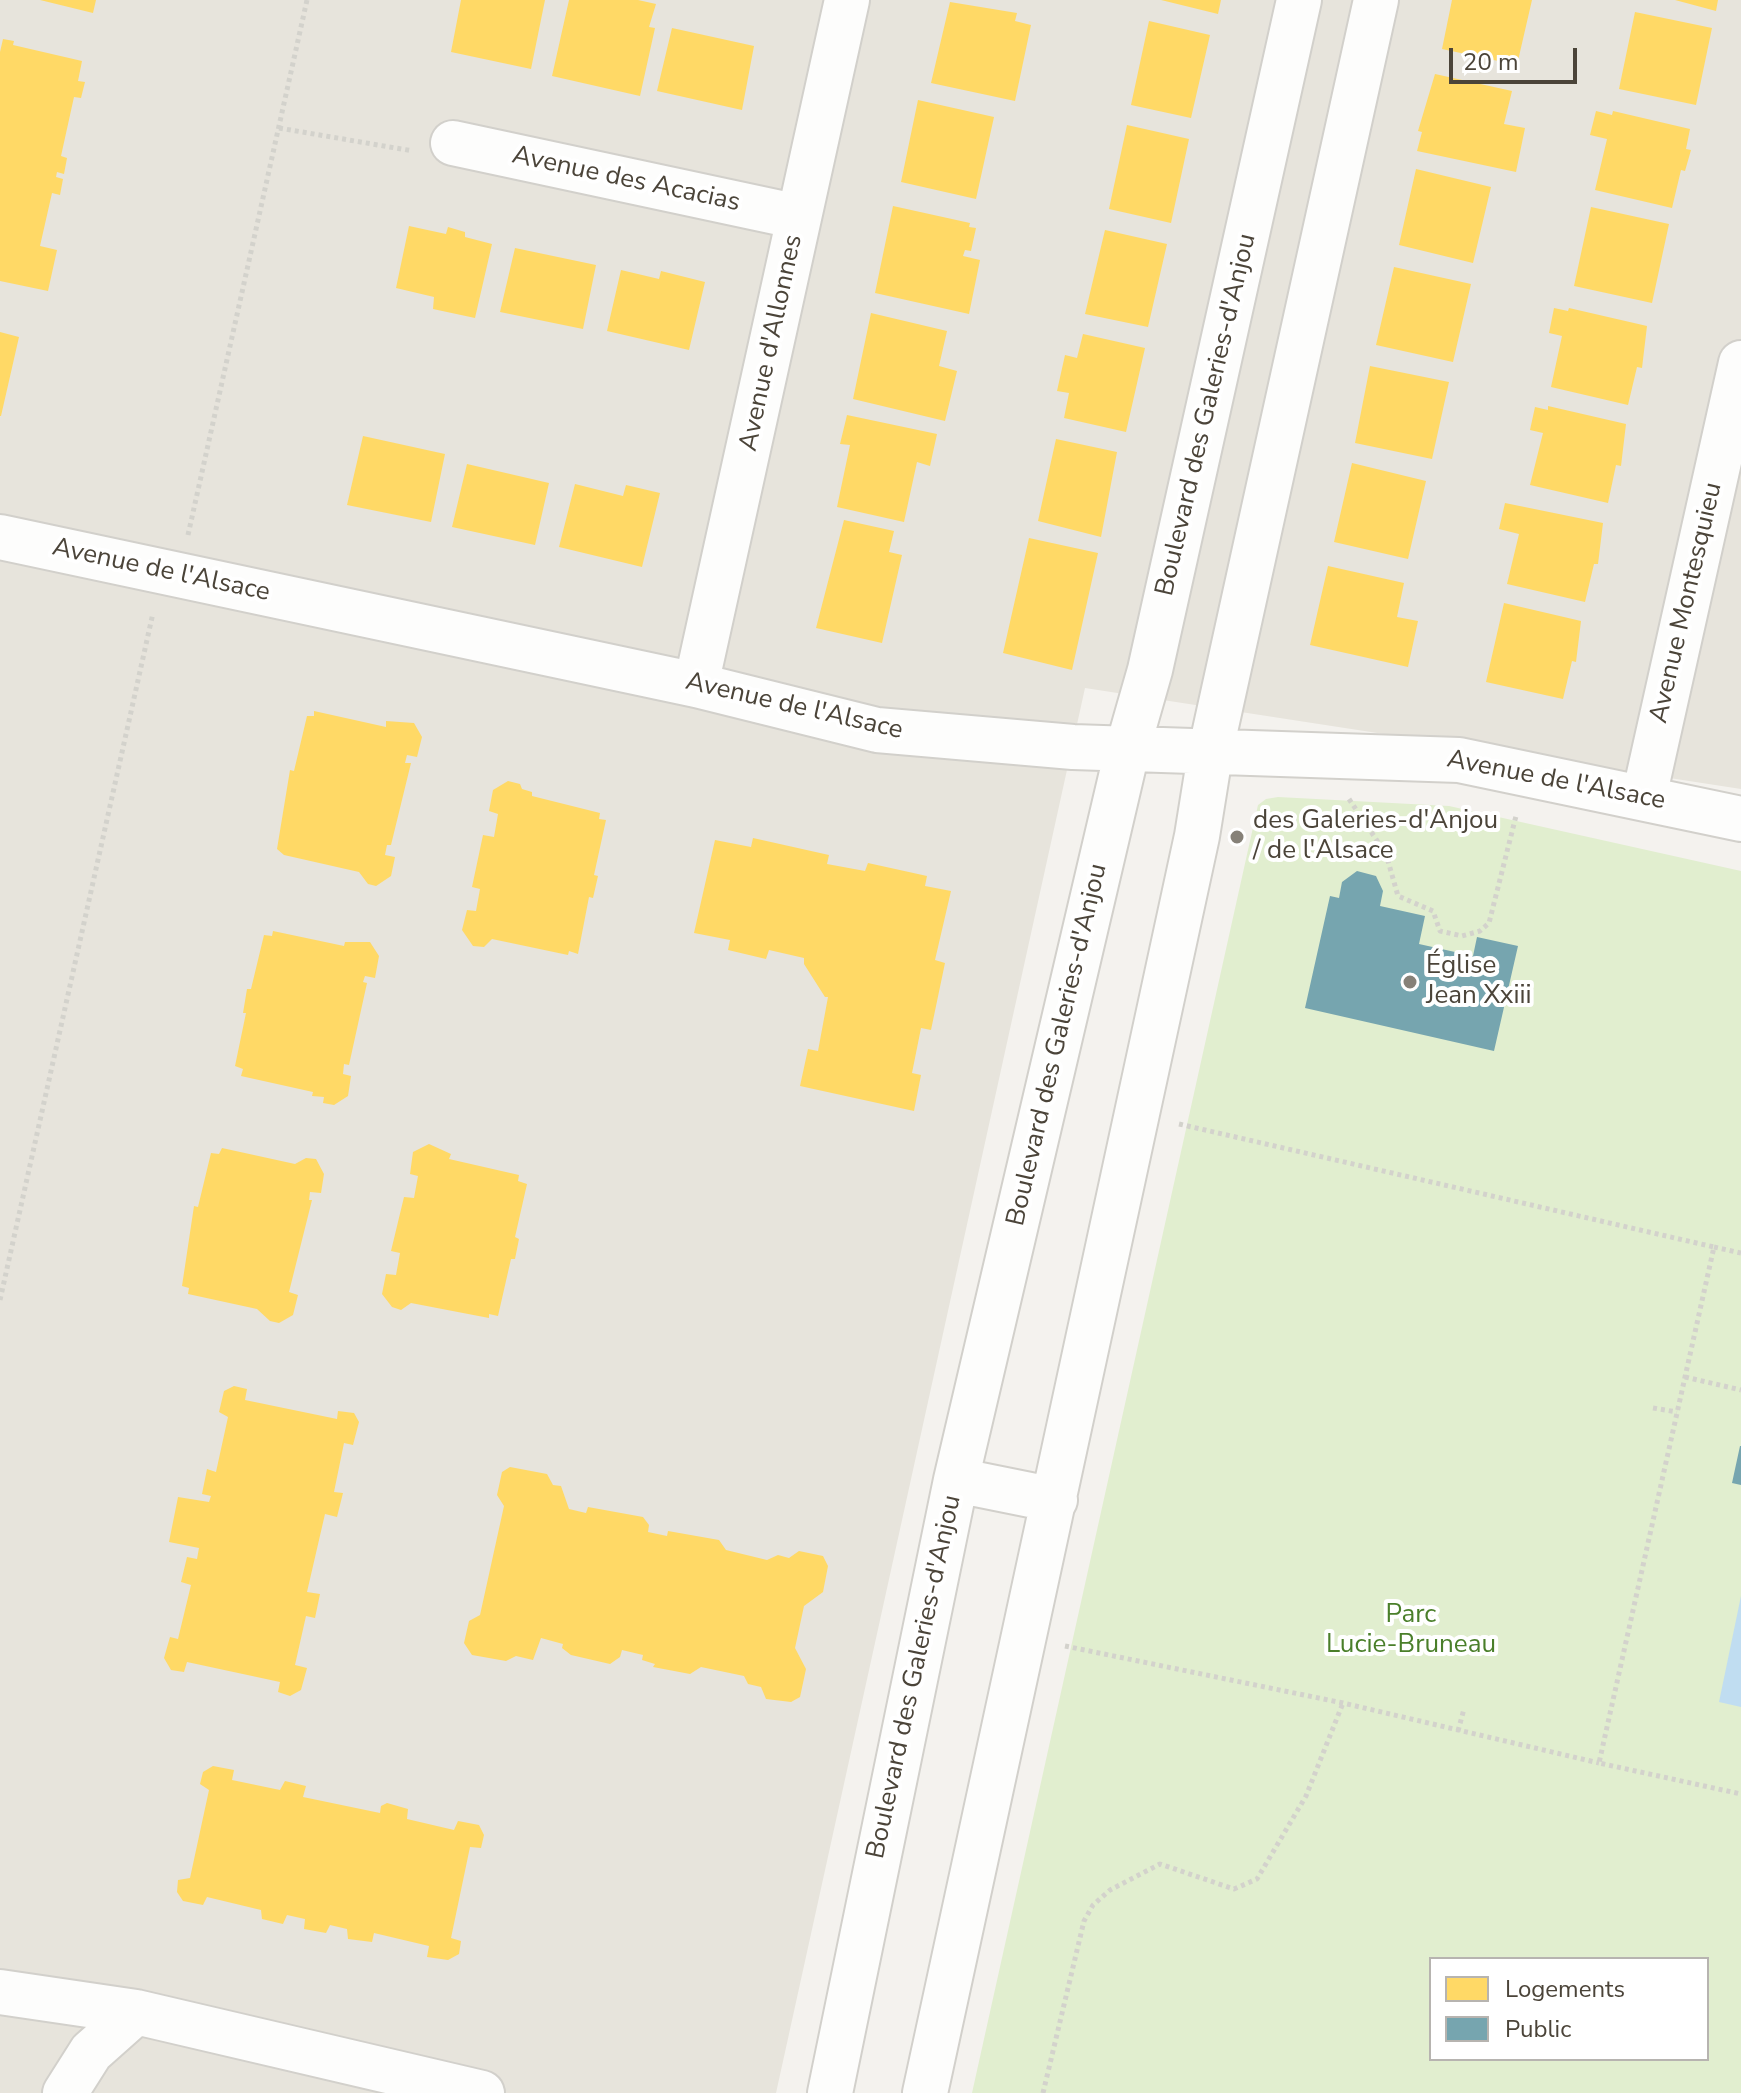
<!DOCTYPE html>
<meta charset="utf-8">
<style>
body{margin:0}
#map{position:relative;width:1741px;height:2093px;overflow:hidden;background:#f4f2ee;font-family:"Nunito Sans",sans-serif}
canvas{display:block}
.legend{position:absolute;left:1429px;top:1957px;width:280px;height:104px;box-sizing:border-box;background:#fff;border:2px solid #b7b4b0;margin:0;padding:10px 14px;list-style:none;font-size:24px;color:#4b4439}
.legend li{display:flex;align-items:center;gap:16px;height:40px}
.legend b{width:40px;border:2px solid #b7b4b0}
.scale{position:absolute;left:1449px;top:48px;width:128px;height:36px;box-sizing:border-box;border:4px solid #4b4439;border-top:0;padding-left:10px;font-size:24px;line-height:28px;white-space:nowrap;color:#4b4439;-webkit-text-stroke:6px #fff;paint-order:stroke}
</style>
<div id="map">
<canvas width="1741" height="2093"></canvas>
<ul class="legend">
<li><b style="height:22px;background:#ffd966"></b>Logements</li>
<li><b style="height:22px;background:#76a5af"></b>Public</li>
</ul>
<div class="scale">20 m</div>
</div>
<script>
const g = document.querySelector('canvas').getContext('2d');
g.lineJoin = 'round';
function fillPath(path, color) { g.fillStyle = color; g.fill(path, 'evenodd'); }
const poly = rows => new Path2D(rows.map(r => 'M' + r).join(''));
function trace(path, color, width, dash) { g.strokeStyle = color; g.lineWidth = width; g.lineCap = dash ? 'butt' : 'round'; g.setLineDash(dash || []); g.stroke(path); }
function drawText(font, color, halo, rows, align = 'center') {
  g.font = font + ' "Nunito Sans",sans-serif'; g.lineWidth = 8; g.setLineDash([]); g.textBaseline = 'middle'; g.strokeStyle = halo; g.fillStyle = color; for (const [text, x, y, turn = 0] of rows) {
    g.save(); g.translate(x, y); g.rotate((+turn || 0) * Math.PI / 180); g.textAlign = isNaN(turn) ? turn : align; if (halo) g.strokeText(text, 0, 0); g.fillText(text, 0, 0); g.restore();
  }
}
fillPath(poly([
 [0,0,1741,0,1741,789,1085,688,776,2093,0,2093]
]), '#e7e4dc');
fillPath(poly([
 [1278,797,1449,806,1741,871,1741,2093,972,2093,1258,805,1266,799],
 [1431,1959,1707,1959,1707,2059,1431,2059]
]), '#e1eecf');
fillPath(poly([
 [1741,1596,1741,1707,1719,1702]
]), '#c0ddf1');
fillPath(poly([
 [40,0,96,0,93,13],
 [461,0,545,0,531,69,451,52],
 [569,0,638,0,656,4,649,27,655,28,640,96,552,76],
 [1161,0,1221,0,1218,14],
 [1452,0,1532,0,1517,65,1442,49],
 [1675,0,1718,0,1716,11],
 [950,2,1017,13,1015,21,1031,25,1015,101,931,83],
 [1635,12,1712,28,1696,105,1619,89],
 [1149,21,1210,35,1191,118,1131,105],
 [672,28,754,46,742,110,657,91],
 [3,39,14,41,13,45,82,61,78,81,85,82,81,98,74,97,61,156,67,158,64,174,57,172,56,177,63,179,60,195,52,193,40,246,57,250,48,291,0,281,0,52],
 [1435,74,1512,91,1504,124,1525,128,1516,172,1417,151,1422,132,1418,131],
 [918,100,994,117,976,199,901,182],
 [1596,111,1612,115,1613,111,1690,129,1686,149,1691,150,1685,171,1681,170,1672,208,1595,190,1607,139,1590,135],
 [1127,125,1189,139,1171,223,1109,209],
 [1416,169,1491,187,1473,263,1399,245],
 [893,206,970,223,969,227,976,228,971,251,965,250,963,256,980,260,969,314,875,293],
 [1591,207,1669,224,1652,303,1574,286],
 [409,226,446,234,448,227,465,232,465,237,492,244,475,318,433,309,434,297,396,288],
 [1105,230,1167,244,1148,327,1085,314],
 [515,248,596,265,583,329,500,312],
 [1394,267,1471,284,1453,362,1376,345],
 [621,270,659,279,661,271,705,282,689,350,607,331],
 [1554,308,1568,311,1569,308,1647,326,1642,368,1637,367,1628,405,1551,387,1562,336,1549,333],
 [871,313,947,331,939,366,957,371,945,421,853,399],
 [0,332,19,337,1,416,0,416],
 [1083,334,1145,348,1126,432,1064,418,1069,393,1057,391,1065,355,1077,358],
 [1370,366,1449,382,1432,459,1355,443],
 [1548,406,1626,424,1621,466,1616,465,1608,503,1530,485,1543,433,1530,430,1535,407,1548,410],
 [847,415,937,434,930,466,917,462,904,522,837,507,850,445,840,444],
 [363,436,445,454,431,522,347,505],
 [1056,439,1117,452,1101,537,1038,521],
 [1352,463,1426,481,1408,559,1334,542],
 [467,464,549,483,535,545,452,527],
 [575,484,623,496,626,485,660,493,642,567,559,547],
 [1505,503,1603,523,1598,564,1594,564,1585,602,1507,584,1519,534,1499,529],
 [844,520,894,531,889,552,902,555,882,643,816,628],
 [1029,538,1098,553,1072,670,1003,653],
 [1328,566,1404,583,1397,617,1418,621,1408,667,1310,645],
 [1504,603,1581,621,1576,662,1572,661,1563,699,1486,682],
 [314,711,386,727,386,721,414,723,422,737,417,757,407,755,405,763,411,763,391,845,387,845,385,855,395,857,391,876,376,886,368,884,359,872,284,855,277,849,290,770,294,771,307,716,314,716],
 [508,781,520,784,522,789,532,792,532,796,600,813,599,819,606,820,594,875,598,876,593,898,589,897,578,954,569,951,568,955,492,939,484,947,473,946,462,930,467,910,476,911,480,889,472,887,483,835,494,837,498,814,489,811,493,790],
 [753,838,829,855,827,864,865,871,868,863,927,876,925,886,951,891,935,960,945,963,931,1030,921,1028,912,1073,921,1075,914,1111,800,1086,808,1049,818,1051,828,997,825,997,804,964,804,958,769,950,766,959,728,950,730,940,694,933,715,840,751,847],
 [273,931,344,946,345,942,370,942,379,956,375,978,365,976,363,982,367,983,349,1065,344,1064,343,1074,351,1076,348,1096,334,1105,323,1103,324,1097,312,1096,313,1092,241,1076,243,1069,235,1066,246,1013,243,1013,247,989,251,989,264,935,272,936],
 [429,1144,451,1154,449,1159,519,1175,518,1181,527,1184,515,1237,519,1239,515,1259,511,1259,498,1316,489,1314,489,1318,411,1303,401,1310,392,1307,382,1294,386,1274,396,1275,400,1253,391,1251,404,1197,414,1198,418,1176,410,1174,413,1152],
 [222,1148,295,1164,306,1158,316,1159,324,1174,321,1193,310,1192,309,1200,312,1200,289,1292,298,1295,293,1315,279,1323,270,1321,257,1309,188,1294,189,1288,182,1286,194,1206,198,1207,211,1153,219,1154],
 [234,1386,247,1389,245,1400,337,1419,338,1411,354,1413,359,1422,353,1445,344,1443,334,1492,343,1493,337,1517,325,1514,307,1592,320,1594,315,1618,306,1616,295,1665,307,1668,301,1690,290,1696,278,1692,280,1682,187,1662,184,1672,171,1670,164,1658,170,1637,178,1639,191,1585,181,1582,187,1557,197,1559,199,1548,169,1542,178,1497,209,1502,211,1496,202,1494,207,1469,216,1472,228,1417,219,1412,224,1391],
 [510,1467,547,1474,553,1485,561,1486,569,1509,586,1513,588,1507,643,1517,649,1525,648,1532,667,1536,668,1531,719,1540,726,1550,767,1560,778,1555,789,1558,799,1551,823,1556,828,1566,823,1592,804,1606,795,1648,806,1669,800,1697,791,1702,766,1699,761,1687,748,1684,744,1676,701,1667,690,1674,653,1667,655,1664,642,1660,643,1655,622,1650,620,1657,610,1664,571,1655,562,1648,563,1644,541,1638,533,1660,516,1656,506,1661,472,1655,464,1643,469,1621,480,1615,504,1506,497,1495,502,1472],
 [213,1766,234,1770,232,1780,280,1790,285,1781,306,1786,303,1797,380,1813,381,1806,387,1803,408,1809,407,1819,454,1830,458,1821,479,1825,484,1835,481,1848,470,1847,451,1938,461,1941,459,1954,448,1960,427,1957,429,1946,374,1933,372,1942,348,1939,347,1929,330,1925,326,1933,304,1929,305,1919,287,1915,283,1924,262,1919,261,1910,207,1897,203,1905,183,1901,177,1892,178,1880,190,1878,209,1790,200,1784,203,1772]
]), '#ffd966');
fillPath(poly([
 [1357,871,1376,876,1383,891,1380,906,1425,916,1419,944,1473,956,1477,937,1518,946,1494,1051,1305,1008,1330,896,1339,898,1342,882],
 [1740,1446,1741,1446,1741,1485,1732,1483]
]), '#76a5af');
const minor = poly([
 [453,143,799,217],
 [0,537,696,685,877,730,1073,747,1459,760,1741,819],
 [696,685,847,0],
 [1644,797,1741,363],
 [956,1480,1055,1500],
 [0,1992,136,2012,482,2093],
 [65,2093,91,2052,136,2012],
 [830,2093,956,1480,1128,747,1150,670,1299,0],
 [925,2093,1197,836,1211,749,1376,0]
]);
trace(minor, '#d2d0cb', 48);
trace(poly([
 [279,128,413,151],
 [188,535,307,0],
 [1349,799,1386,854,1398,896,1433,911,1440,931,1462,936,1480,931,1489,923,1516,816],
 [1179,1124,1714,1247,1599,1763,1741,1794],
 [1714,1247,1741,1253],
 [0,1300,153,613],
 [1685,1377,1741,1390],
 [1653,1408,1677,1412],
 [1065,1646,1343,1703,1599,1763],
 [1458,1731,1464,1709],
 [1043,2093,1084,1921,1093,1905,1110,1890,1160,1864,1234,1889,1257,1879,1306,1796,1343,1703]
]), '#d3d2cc', 5, [4, 4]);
trace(minor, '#fdfdfc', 44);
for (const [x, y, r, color] of [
 [1237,837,8,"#868178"],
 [1410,982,8,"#868178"]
]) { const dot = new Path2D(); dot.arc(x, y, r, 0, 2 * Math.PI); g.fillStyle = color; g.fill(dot); trace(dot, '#fff', 3); }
drawText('26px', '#4b4439', '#fff', [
 ["Avenue des Acacias",626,180,12],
 ["Avenue d'Allonnes",772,343,-78],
 ["Boulevard des Galeries-d'Anjou",1207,415,-77],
 ["Avenue de l'Alsace",161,571,12],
 ["Avenue Montesquieu",1687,603,-77],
 ["Avenue de l'Alsace",794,707,13],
 ["Avenue de l'Alsace",1556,781,11],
 ["Boulevard des Galeries-d'Anjou",1058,1045,-77],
 ["Boulevard des Galeries-d'Anjou",915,1677,-78]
]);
drawText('26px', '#4b4439', '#fff', [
 ["des Galeries-d'Anjou",1253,822],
 ["/ de l'Alsace",1253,852],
 ["Église",1426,967],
 ["Jean Xxiii",1426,997]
], 'left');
drawText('26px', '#4a7f2a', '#fff', [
 ["Parc",1411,1616],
 ["Lucie-Bruneau",1411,1646]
]);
</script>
